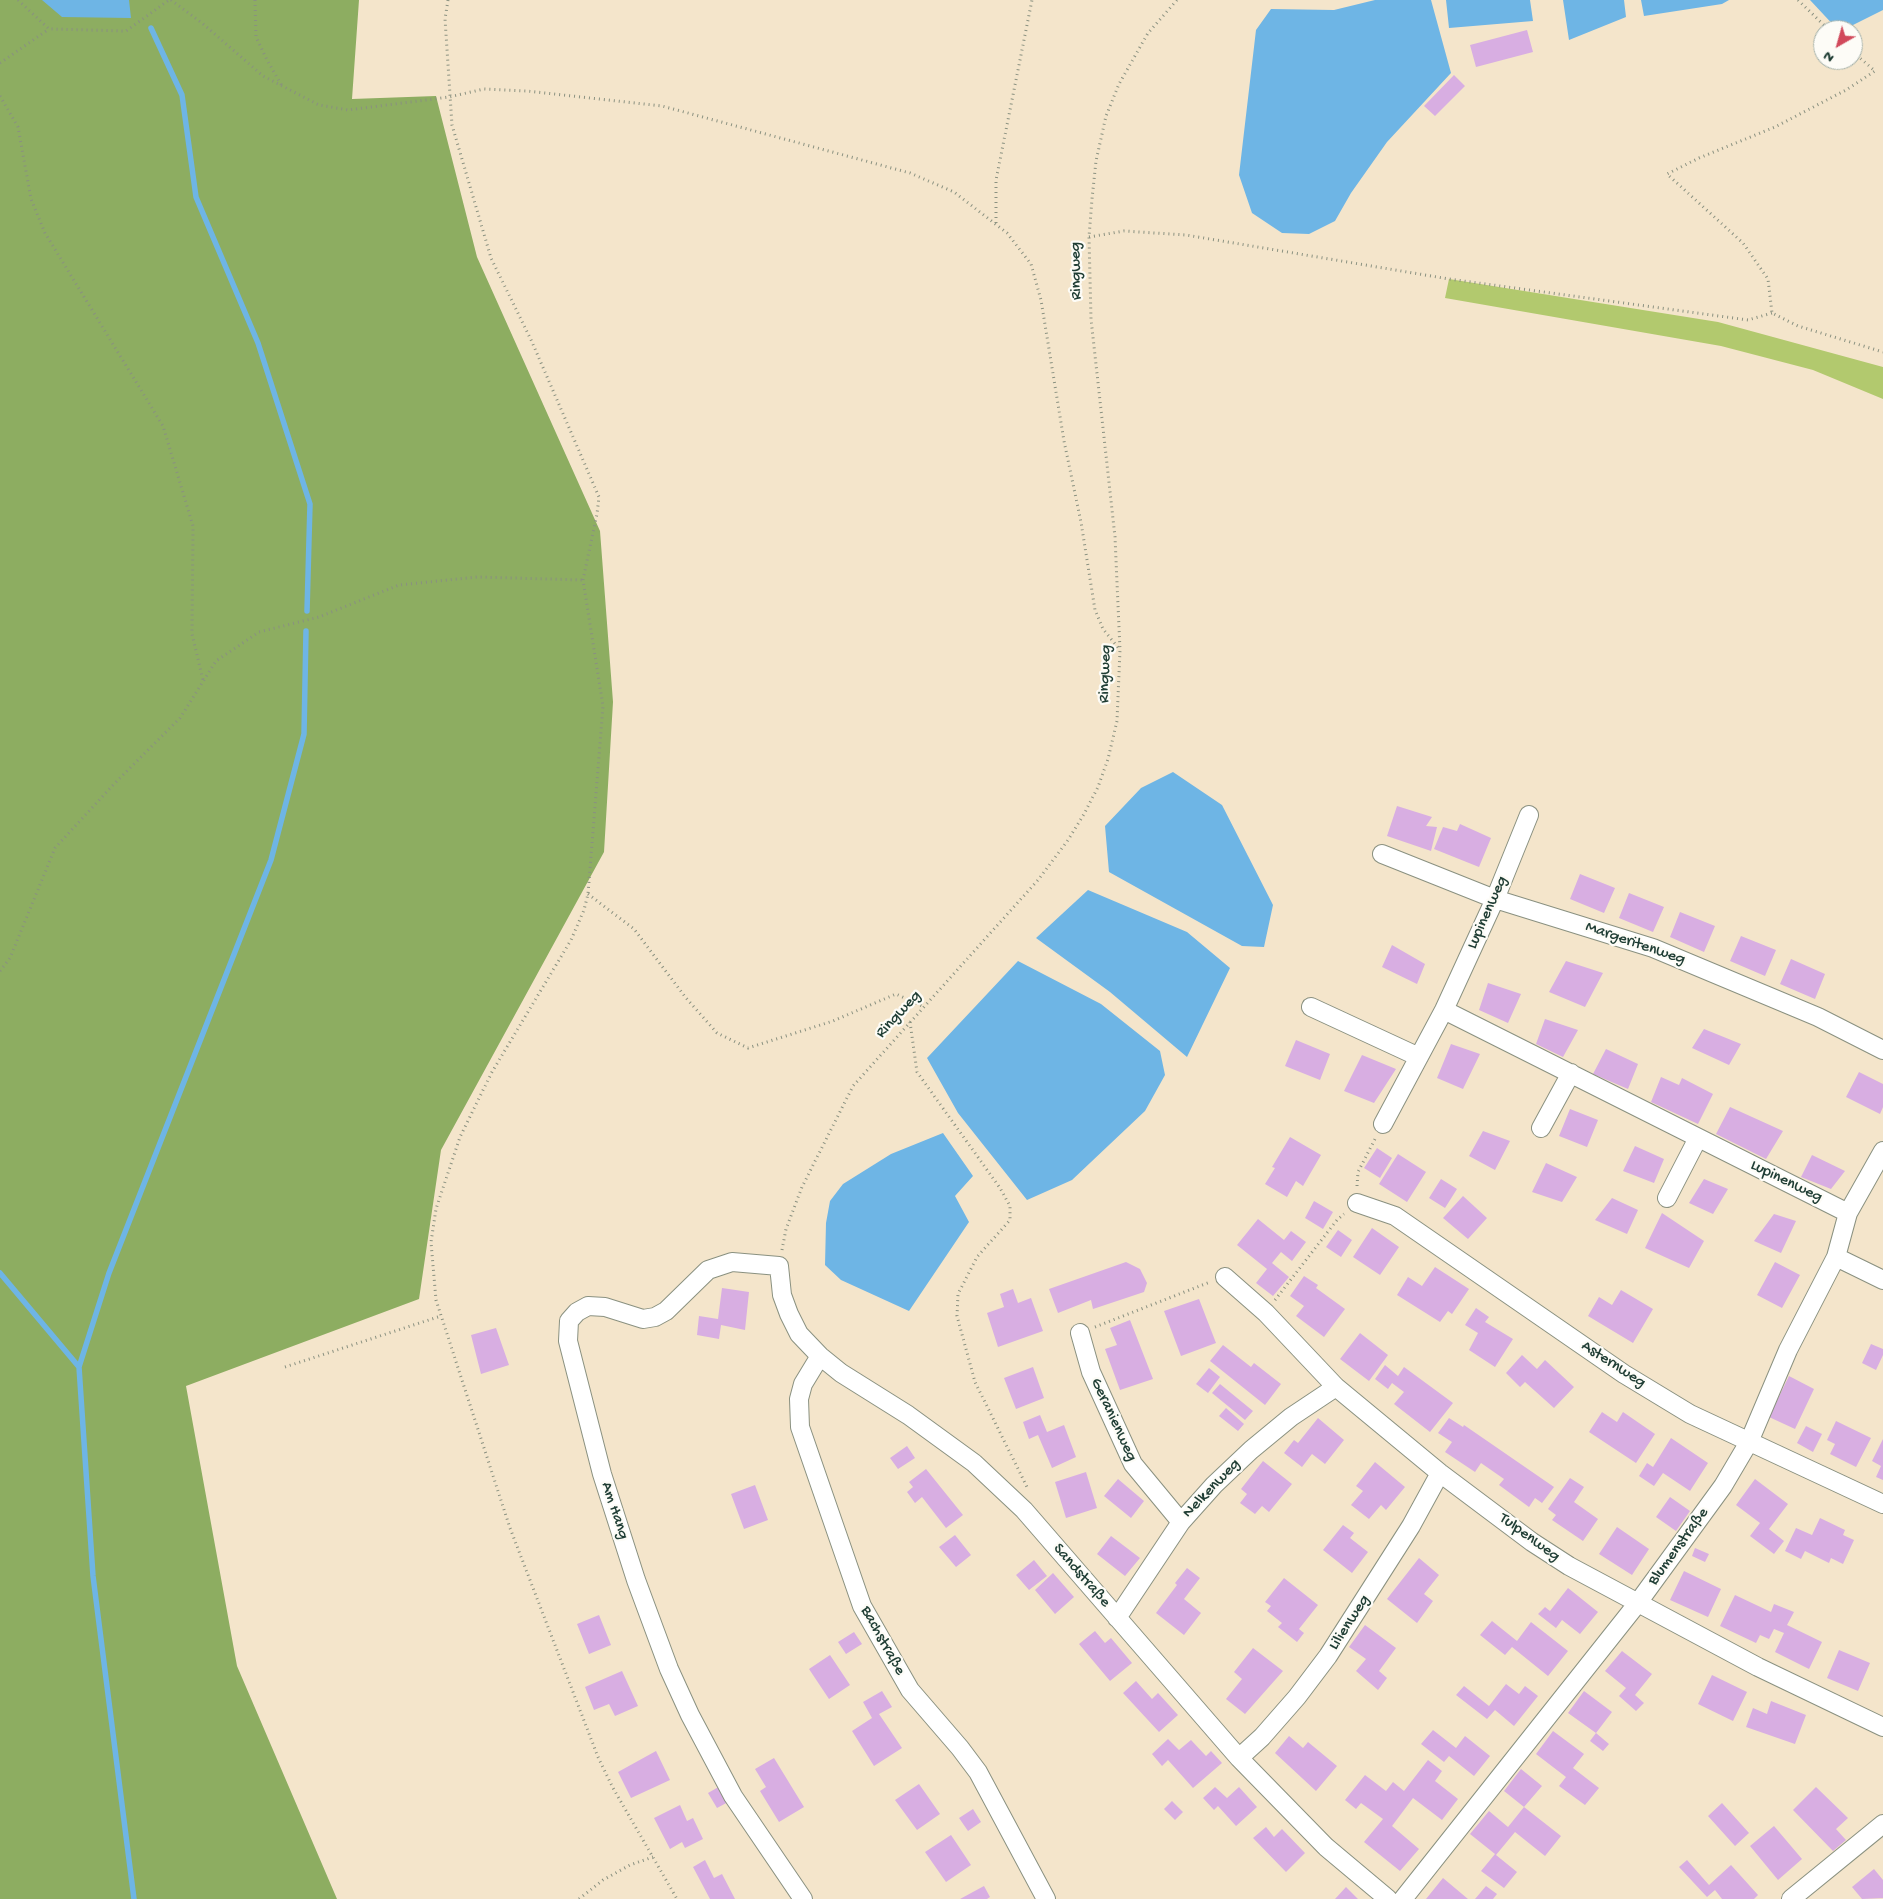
<!DOCTYPE html>
<meta charset="utf-8">
<style>
body{margin:0}
#map{position:relative;width:1883px;height:1899px;overflow:hidden;background:#f4e5cb;font-family:"Gochi Hand",sans-serif}
canvas{display:block}
.north{position:absolute;left:1813px;top:20px;width:50px;height:50px;box-sizing:border-box;background:#fdfcf7;border:1px solid #a4b0a9;border-radius:50%;rotate:218deg;font-size:14px;font-weight:700;line-height:20px;text-align:center;color:#1f3d34}
.north::after{content:'';display:block;margin:auto;width:18px;height:22px;background:#d1495b;clip-path:polygon(50% 0,100% 100%,50% 72%,0 100%)}
</style>
<div id="map">
<canvas width="1883" height="1899"></canvas>
<div class="north">N</div>
</div>
<script>
const g = document.querySelector('canvas').getContext('2d');
g.lineJoin = 'round';
function fillPath(path, color) { g.fillStyle = color; g.fill(path, 'evenodd'); }
const poly = rows => new Path2D(rows.map(r => 'M' + r).join(''));
function trace(path, color, width, dash) { g.strokeStyle = color; g.lineWidth = width; g.lineCap = dash ? 'butt' : 'round'; g.setLineDash(dash || []); g.stroke(path); }
function drawText(font, color, halo, rows, align = 'center') {
  g.font = font + ' "Gochi Hand",sans-serif'; g.lineWidth = 4.5; g.setLineDash([]); g.textBaseline = 'middle'; g.strokeStyle = halo; g.fillStyle = color; for (const [text, x, y, turn = 0] of rows) {
    g.save(); g.translate(x, y); g.rotate((+turn || 0) * Math.PI / 180); g.textAlign = isNaN(turn) ? turn : align; if (halo) g.strokeText(text, 0, 0); g.fillText(text, 0, 0); g.restore();
  }
}
fillPath(poly([
 [1449,279,1718,322,1883,367,1883,399,1813,370,1721,346,1445,298]
]), '#b2c96e');
fillPath(poly([
 [0,0,359,0,352,99,436,96,477,257,600,531,613,702,604,852,441,1150,419,1299,186,1386,237,1666,337,1899,0,1899]
]), '#8dad61');
fillPath(poly([
 [42,0,129,0,131,18,62,17],
 [1375,0,1431,0,1451,73,1387,142,1351,193,1335,221,1309,234,1282,233,1252,213,1239,175,1256,30,1271,9,1334,10],
 [1446,0,1530,0,1533,21,1449,28],
 [1563,0,1624,0,1626,17,1569,40],
 [1641,0,1729,0,1722,4,1644,16],
 [1810,0,1883,0,1883,10,1843,30,1838,30],
 [1173,772,1222,805,1273,905,1264,947,1242,946,1109,872,1105,826,1141,788],
 [1088,890,1187,932,1230,968,1187,1057,1110,992,1036,938],
 [1018,961,1101,1004,1160,1051,1165,1075,1145,1111,1072,1180,1027,1200,958,1113,927,1058],
 [943,1133,973,1176,955,1196,969,1222,909,1311,841,1280,825,1265,826,1223,830,1201,843,1184,891,1154]
]), '#6eb5e5');
trace(poly([
 [151,28,182,95,196,197,258,343,310,504,307,611],
 [0,1273,79,1367,93,1576,134,1899],
 [79,1367,109,1273,271,860,304,734,306,631]
]), '#6eb5e5', 5.5);
fillPath(poly([
 [1527,30,1533,52,1476,67,1470,45],
 [1454,75,1465,86,1435,116,1424,106],
 [1397,806,1432,817,1426,826,1437,827,1431,851,1387,836],
 [1460,824,1491,838,1479,867,1434,849,1443,827,1457,831],
 [1580,874,1615,888,1604,913,1570,899],
 [1629,893,1664,907,1653,932,1619,918],
 [1680,912,1715,926,1704,952,1670,937],
 [1741,936,1776,950,1765,976,1730,961],
 [1392,945,1425,964,1417,984,1382,967],
 [1791,959,1825,974,1815,999,1780,984],
 [1566,961,1603,973,1585,1007,1549,992],
 [1488,983,1521,994,1508,1023,1479,1010],
 [1545,1019,1578,1030,1563,1057,1536,1044],
 [1704,1029,1741,1044,1729,1065,1692,1048],
 [1296,1040,1330,1054,1320,1080,1285,1066],
 [1451,1044,1480,1054,1463,1089,1437,1078],
 [1606,1049,1638,1064,1628,1089,1593,1074],
 [1362,1055,1396,1069,1374,1103,1344,1091],
 [1859,1072,1883,1084,1883,1107,1880,1114,1846,1097],
 [1661,1077,1679,1085,1682,1078,1713,1094,1698,1124,1651,1102],
 [1730,1107,1783,1131,1766,1159,1716,1134],
 [1570,1109,1598,1120,1587,1147,1559,1136],
 [1483,1131,1510,1141,1495,1170,1469,1156],
 [1290,1137,1321,1155,1303,1186,1296,1181,1287,1197,1265,1184,1275,1168,1272,1167],
 [1635,1146,1664,1159,1654,1183,1623,1171],
 [1377,1148,1392,1158,1380,1178,1364,1168],
 [1398,1154,1426,1172,1407,1202,1379,1184],
 [1812,1155,1845,1171,1831,1189,1801,1177],
 [1546,1163,1577,1177,1562,1202,1532,1192],
 [1441,1179,1457,1189,1445,1208,1429,1198],
 [1704,1179,1728,1189,1713,1214,1689,1203],
 [1463,1196,1487,1218,1468,1239,1443,1218],
 [1612,1198,1638,1210,1627,1234,1595,1220],
 [1314,1201,1333,1212,1323,1229,1305,1218],
 [1662,1213,1704,1241,1689,1268,1645,1248],
 [1774,1214,1796,1221,1781,1253,1754,1241],
 [1258,1219,1284,1240,1291,1231,1306,1242,1292,1261,1281,1252,1272,1263,1289,1277,1273,1296,1256,1283,1267,1269,1237,1245],
 [1372,1228,1399,1247,1380,1275,1353,1257],
 [1338,1230,1352,1240,1341,1257,1326,1247],
 [1126,1262,1140,1269,1147,1283,1144,1292,1093,1309,1091,1300,1058,1313,1049,1289],
 [1775,1262,1800,1275,1782,1308,1757,1295],
 [1435,1267,1469,1289,1452,1314,1448,1311,1440,1322,1397,1295,1408,1277,1422,1286],
 [1304,1276,1318,1285,1316,1288,1345,1309,1324,1337,1296,1316,1304,1306,1290,1296],
 [722,1288,749,1292,745,1330,721,1325,719,1339,697,1335,699,1316,718,1319],
 [1013,1289,1018,1303,1031,1298,1043,1331,998,1347,987,1313,1004,1307,1000,1294],
 [1621,1290,1653,1309,1633,1343,1588,1316,1599,1297,1612,1305],
 [1199,1299,1216,1343,1181,1356,1164,1311],
 [1476,1308,1489,1317,1485,1322,1513,1339,1495,1367,1469,1350,1478,1333,1465,1325],
 [1130,1320,1153,1379,1120,1390,1105,1349,1117,1345,1110,1328],
 [496,1328,509,1365,481,1374,471,1335],
 [1360,1333,1388,1355,1369,1381,1340,1359],
 [1871,1344,1883,1349,1883,1355,1876,1370,1862,1363],
 [1223,1345,1251,1367,1254,1363,1281,1384,1265,1405,1210,1361],
 [1522,1355,1537,1369,1545,1360,1574,1387,1554,1408,1525,1382,1520,1387,1506,1373],
 [1385,1365,1398,1376,1404,1367,1453,1403,1430,1432,1394,1404,1404,1392,1392,1383,1388,1389,1375,1379],
 [1033,1367,1044,1398,1016,1409,1004,1378],
 [1209,1368,1220,1377,1208,1393,1196,1384],
 [1789,1376,1814,1389,1795,1429,1769,1417],
 [1220,1384,1253,1411,1245,1420,1212,1393],
 [1226,1408,1244,1424,1238,1431,1219,1416],
 [1602,1412,1617,1422,1623,1412,1655,1434,1636,1463,1589,1432],
 [1040,1415,1047,1432,1064,1425,1076,1457,1052,1468,1038,1435,1029,1439,1023,1422],
 [1318,1418,1344,1440,1325,1464,1312,1454,1302,1467,1284,1453,1294,1440,1298,1443],
 [1449,1418,1463,1427,1464,1425,1554,1487,1542,1503,1535,1498,1529,1507,1499,1485,1504,1479,1481,1463,1475,1472,1445,1452,1452,1442,1438,1433],
 [1836,1421,1871,1438,1856,1467,1830,1454,1835,1444,1827,1440],
 [1806,1426,1822,1434,1813,1452,1797,1443],
 [1671,1438,1708,1463,1690,1491,1663,1473,1654,1486,1639,1476,1647,1463,1653,1467],
 [1883,1439,1883,1480,1876,1477,1881,1466,1872,1461],
 [907,1446,915,1458,898,1469,890,1458],
 [1263,1461,1292,1484,1269,1512,1262,1506,1255,1514,1240,1503,1247,1494,1241,1489],
 [1375,1462,1405,1487,1386,1510,1381,1505,1369,1519,1351,1505,1363,1491,1356,1486],
 [926,1469,963,1515,946,1528,922,1497,915,1503,907,1492,913,1487,909,1482],
 [1086,1472,1097,1508,1066,1518,1055,1482],
 [1570,1478,1584,1487,1574,1502,1598,1519,1583,1541,1552,1520,1556,1515,1548,1509],
 [1118,1479,1144,1501,1131,1518,1104,1496],
 [1755,1479,1788,1504,1769,1529,1784,1541,1774,1554,1750,1536,1760,1523,1736,1505],
 [755,1485,768,1520,744,1529,731,1494],
 [1670,1497,1690,1511,1676,1531,1656,1517],
 [1820,1518,1845,1530,1843,1535,1854,1540,1843,1564,1831,1558,1829,1563,1805,1551,1801,1559,1785,1551,1796,1528,1812,1535],
 [1343,1525,1354,1533,1350,1538,1368,1552,1352,1573,1323,1550],
 [1617,1527,1649,1549,1632,1575,1599,1554],
 [955,1535,971,1555,956,1567,939,1547],
 [1111,1536,1140,1558,1125,1576,1097,1554],
 [1695,1548,1709,1554,1705,1562,1692,1556],
 [1419,1558,1439,1575,1424,1594,1433,1601,1417,1623,1387,1599],
 [1034,1560,1047,1576,1029,1590,1016,1575],
 [1187,1568,1200,1578,1184,1599,1201,1613,1184,1635,1156,1613,1177,1585,1175,1583],
 [1684,1571,1721,1589,1708,1617,1670,1600],
 [1053,1573,1074,1597,1055,1614,1035,1590],
 [1284,1578,1318,1605,1299,1629,1304,1633,1297,1642,1278,1627,1282,1623,1267,1611,1271,1606,1265,1602],
 [1568,1588,1598,1612,1580,1634,1562,1620,1556,1628,1538,1614,1545,1607,1550,1611],
 [1735,1595,1771,1612,1774,1604,1794,1612,1787,1625,1822,1642,1809,1669,1775,1652,1784,1633,1774,1629,1769,1639,1760,1635,1756,1643,1720,1626],
 [599,1615,611,1645,589,1654,577,1624],
 [1492,1621,1517,1641,1531,1622,1568,1651,1548,1676,1512,1647,1505,1655,1480,1635],
 [1365,1625,1396,1648,1379,1671,1387,1678,1378,1690,1356,1671,1366,1659,1349,1647],
 [1095,1631,1105,1643,1111,1638,1132,1663,1110,1681,1079,1644],
 [854,1632,862,1644,846,1654,838,1642],
 [1253,1648,1283,1671,1245,1714,1226,1699,1242,1679,1234,1672],
 [1839,1650,1870,1663,1858,1691,1827,1678],
 [1622,1651,1652,1674,1635,1695,1644,1703,1636,1711,1619,1696,1626,1688,1605,1671],
 [830,1655,850,1685,829,1699,809,1669],
 [622,1671,638,1706,615,1716,609,1704,594,1710,585,1687],
 [1712,1675,1747,1692,1733,1721,1698,1704],
 [1136,1681,1152,1699,1158,1693,1178,1715,1159,1732,1123,1693],
 [1506,1684,1519,1694,1525,1686,1538,1696,1514,1726,1495,1710,1487,1719,1456,1695,1464,1686,1489,1706],
 [882,1691,892,1707,879,1714,902,1748,874,1766,852,1731,872,1718,863,1702],
 [1584,1691,1612,1712,1596,1733,1568,1713],
 [1771,1701,1806,1715,1795,1744,1746,1727,1753,1708,1767,1714],
 [1433,1730,1456,1748,1465,1736,1490,1756,1474,1776,1449,1756,1444,1762,1421,1744],
 [1553,1731,1584,1754,1573,1768,1599,1788,1585,1805,1559,1786,1566,1777,1536,1754],
 [1596,1733,1609,1744,1603,1751,1590,1741],
 [1289,1736,1303,1748,1308,1742,1337,1766,1316,1791,1275,1753],
 [1168,1739,1179,1750,1191,1740,1206,1756,1211,1751,1222,1763,1193,1788,1168,1760,1162,1766,1152,1754],
 [656,1751,670,1780,631,1798,618,1772],
 [774,1758,804,1807,779,1822,760,1791,766,1787,755,1769],
 [1428,1760,1442,1771,1435,1781,1458,1799,1442,1820,1413,1798,1392,1826,1419,1849,1400,1871,1364,1842,1383,1819,1361,1803,1356,1809,1345,1800,1365,1775,1386,1791,1393,1782,1404,1791],
 [1521,1769,1542,1786,1524,1807,1561,1836,1545,1856,1515,1832,1496,1855,1517,1872,1504,1888,1481,1871,1495,1854,1470,1834,1489,1811,1508,1827,1524,1807,1504,1791],
 [919,1784,940,1814,917,1830,895,1800],
 [722,1785,730,1801,717,1808,708,1793],
 [1215,1787,1227,1798,1239,1787,1257,1807,1236,1826,1218,1806,1214,1810,1203,1798],
 [1816,1787,1848,1818,1836,1829,1846,1840,1833,1851,1793,1810],
 [1172,1801,1183,1812,1175,1820,1164,1809],
 [1722,1803,1749,1833,1735,1846,1708,1816],
 [680,1805,687,1821,693,1818,703,1839,685,1848,682,1842,670,1849,654,1818],
 [973,1809,981,1822,968,1831,959,1818],
 [1774,1826,1802,1859,1778,1880,1750,1846],
 [1266,1827,1274,1837,1282,1829,1305,1853,1286,1872,1253,1838],
 [951,1835,971,1865,946,1882,925,1852],
 [705,1860,714,1878,722,1874,735,1899,710,1899,693,1867],
 [1687,1860,1709,1885,1731,1865,1758,1895,1754,1899,1722,1899,1715,1890,1707,1897,1679,1867],
 [1874,1869,1883,1880,1883,1898,1862,1899,1852,1887],
 [1443,1878,1468,1899,1426,1899],
 [984,1886,990,1897,987,1899,960,1899],
 [1486,1886,1497,1894,1493,1899,1475,1899],
 [1346,1887,1358,1899,1335,1899]
]), '#d8aee2');
const street = poly([
 [1382,854,1495,899,1653,948,1818,1017,1883,1050],
 [1311,1007,1419,1057],
 [1444,1010,1848,1213],
 [1383,1124,1444,1010,1495,899,1529,815],
 [1541,1128,1571,1073],
 [1667,1198,1698,1138],
 [1357,1203,1395,1216,1624,1374,1690,1414,1883,1504],
 [1836,1257,1883,1280],
 [1225,1277,1266,1313,1336,1387,1440,1473,1532,1542,1569,1566,1758,1667,1883,1727],
 [1080,1333,1091,1372,1133,1464,1181,1522],
 [820,1356,803,1384,799,1399,800,1427,862,1606,910,1690,960,1748,978,1772,1046,1899],
 [1117,1618,1181,1522,1214,1485,1251,1450,1291,1417,1336,1387],
 [1239,1758,1262,1737,1297,1697,1328,1656,1411,1526,1440,1473],
 [803,1899,733,1796,690,1715,669,1669,636,1580,602,1474,568,1341,569,1321,577,1312,588,1306,605,1307,643,1319,655,1317,666,1311,708,1270,732,1262,779,1266,782,1295,789,1314,799,1334,820,1356,841,1373,908,1415,974,1463,1024,1510,1239,1758,1326,1847,1388,1899],
 [1403,1899,1637,1604,1723,1486,1749,1442,1788,1350,1836,1257,1848,1213,1883,1151],
 [1791,1899,1883,1824]
]);
trace(street, '#8a9180', 20);
trace(poly([
 [18,0,49,29,126,31,169,0],
 [171,0,202,23,263,76,319,105,348,110,449,97,484,89,527,91,662,106,910,173,954,192,1007,233,1031,264,1041,300,1064,441,1081,522,1095,610,1103,629,1120,650],
 [255,0,256,37,267,60,282,86],
 [448,0,445,19,452,125,491,258,532,342,599,497,597,514,583,580,603,706,588,894,584,910,571,940,492,1072,460,1137,436,1209,431,1242,436,1300,510,1528,598,1757,613,1788,677,1899],
 [1798,0,1829,30],
 [1853,52,1875,71,1846,90,1775,127,1699,158,1667,174,1743,243,1768,279,1772,313,1798,326,1883,352],
 [0,63,49,29],
 [0,96,18,127,31,199,45,233,163,426,193,526,192,634,203,680],
 [996,223,996,180,1032,0],
 [1089,237,1124,231,1186,235,1449,279,1748,320,1772,313],
 [588,894,634,929,686,998,717,1033,748,1048,833,1021,896,994,924,1007],
 [0,971,10,958,55,848,114,784,180,718,216,661,259,632,319,617,399,585,477,577,583,580],
 [910,1022,917,1072,1000,1188,1010,1206,1010,1220,977,1257,958,1294,957,1316,975,1382,1027,1487],
 [1357,1186,1358,1172,1375,1139],
 [782,1250,786,1229,802,1187,853,1086,1038,880,1068,840,1084,814,1098,787,1108,759,1117,721,1120,650,1115,537,1091,319,1089,237,1092,199,1096,161,1106,116,1119,84,1148,33,1177,0],
 [1275,1300,1337,1220,1344,1214],
 [1095,1327,1210,1282],
 [285,1367,441,1316],
 [579,1899,603,1880,630,1865,653,1857]
]), '#8a9180', 3, [1, 4]);
trace(street, '#fff', 18);
drawText('16px', '#1f3d34', '#fdfcf7', [
 ["Ringweg",1077,271,-91],
 ["Ringweg",1106,674,-88],
 ["Lupinenweg",1488,913,-66],
 ["Margeritenweg",1635,944,19],
 ["Ringweg",899,1015,-47],
 ["Lupinenweg",1786,1182,26],
 ["Asternweg",1613,1365,33],
 ["Geranienweg",1113,1420,65],
 ["Nelkenweg",1212,1489,-46],
 ["Am Hang",614,1511,72],
 ["Tulpenweg",1529,1538,36],
 ["Blumenstraße",1679,1547,-54],
 ["Sandstraße",1081,1576,49],
 ["Lilienweg",1350,1623,-57],
 ["Bachstraße",882,1641,61]
]);
</script>
